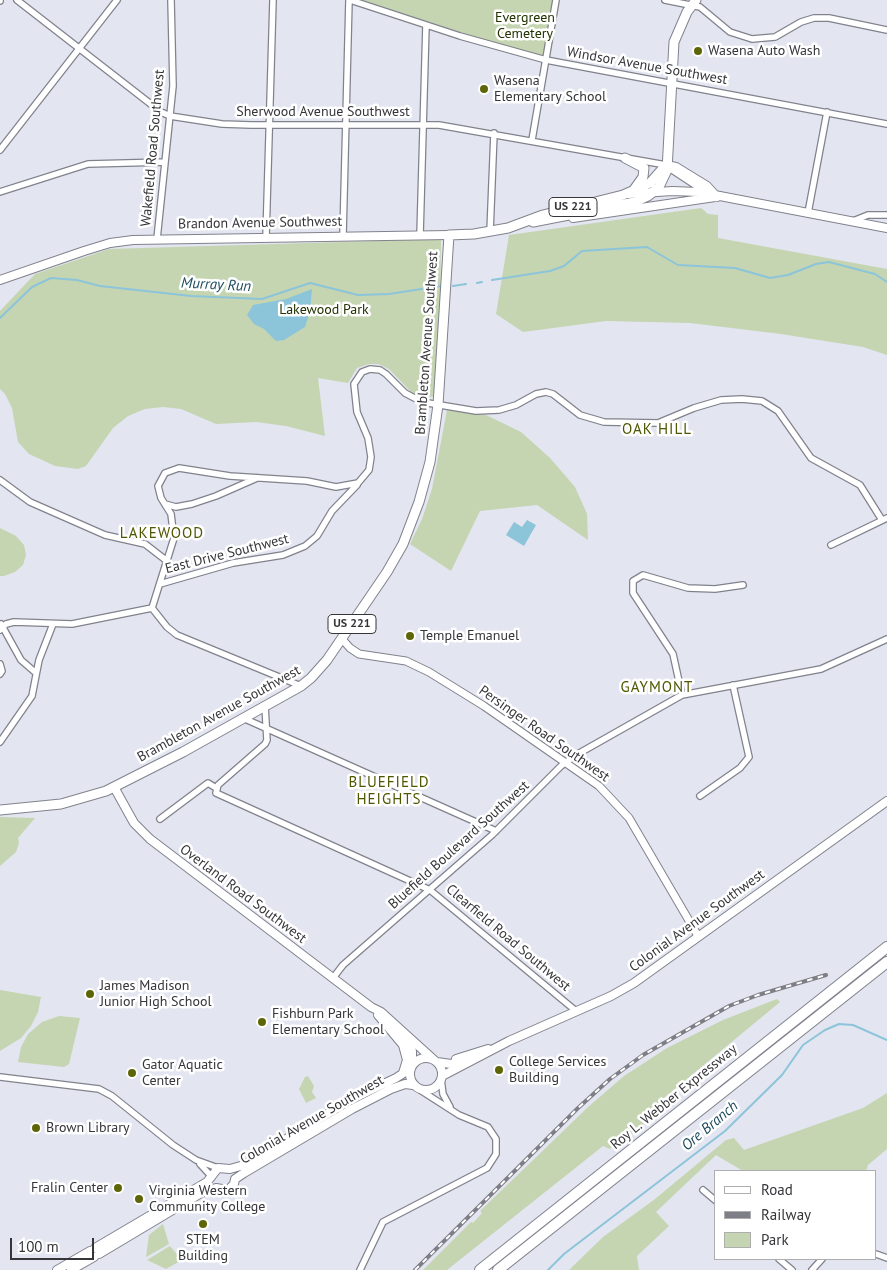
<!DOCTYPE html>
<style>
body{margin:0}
#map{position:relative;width:887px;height:1270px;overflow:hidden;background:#e3e5f0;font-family:"PT Sans",sans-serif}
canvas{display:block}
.legend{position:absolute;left:714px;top:1170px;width:162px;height:90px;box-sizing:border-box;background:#fff;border:1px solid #aeaeb0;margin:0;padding:6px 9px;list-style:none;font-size:15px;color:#35353a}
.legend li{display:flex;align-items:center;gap:10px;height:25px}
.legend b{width:25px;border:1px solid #aeaeb0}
.scale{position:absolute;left:10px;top:1238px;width:84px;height:22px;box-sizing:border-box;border:2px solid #35353a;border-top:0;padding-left:6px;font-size:15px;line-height:18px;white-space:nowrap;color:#35353a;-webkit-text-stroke:4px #fff;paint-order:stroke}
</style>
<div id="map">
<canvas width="887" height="1270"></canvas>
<ul class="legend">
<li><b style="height:6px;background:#fff"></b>Road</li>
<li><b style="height:6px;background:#7d7e86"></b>Railway</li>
<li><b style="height:14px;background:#c5d5b1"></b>Park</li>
</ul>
<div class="scale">100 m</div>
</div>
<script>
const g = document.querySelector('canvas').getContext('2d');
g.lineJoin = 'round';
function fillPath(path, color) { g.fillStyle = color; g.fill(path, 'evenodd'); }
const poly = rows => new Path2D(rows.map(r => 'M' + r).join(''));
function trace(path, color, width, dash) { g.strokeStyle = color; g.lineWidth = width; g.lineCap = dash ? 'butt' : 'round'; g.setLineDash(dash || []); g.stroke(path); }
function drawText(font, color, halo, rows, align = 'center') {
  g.font = font + ' "PT Sans",sans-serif'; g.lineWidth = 5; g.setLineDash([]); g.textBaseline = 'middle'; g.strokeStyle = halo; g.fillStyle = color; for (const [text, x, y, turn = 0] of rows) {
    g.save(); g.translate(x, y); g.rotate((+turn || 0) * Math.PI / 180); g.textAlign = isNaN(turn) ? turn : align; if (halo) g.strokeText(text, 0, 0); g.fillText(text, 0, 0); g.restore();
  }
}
fillPath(poly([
 [361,0,556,0,546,60],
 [701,208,708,214,718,215,718,238,887,269,887,355,863,347,781,334,690,323,606,321,523,332,496,314,509,235],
 [441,239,440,324,434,397,414,395,389,369,378,364,369,364,357,368,348,383,318,378,325,436,286,426,256,422,216,424,181,409,163,407,145,409,128,416,113,428,86,466,78,469,55,466,29,454,18,442,12,408,5,394,0,389,0,311,35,274,109,249],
 [447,410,486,415,521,432,550,458,575,487,587,514,588,540,537,505,480,511,451,571,410,544,422,519,432,489],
 [0,528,16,536,24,545,26,555,23,565,15,572,4,576,0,576],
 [0,817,35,818,18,838,19,843,16,852,0,866],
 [0,990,41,997,38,1012,31,1026,21,1038,0,1051],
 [777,999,780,1002,659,1102,660,1111,610,1149,603,1146,447,1270,423,1270,471,1222,473,1223,482,1213,480,1211,529,1164,588,1107,624,1076,667,1048,723,1020],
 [59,1016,80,1018,69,1064,64,1067,18,1062,21,1047,28,1034,42,1022],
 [308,1076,314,1086,312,1092,316,1098,306,1103,299,1089,305,1077],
 [887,1093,887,1149,868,1165,866,1171,743,1171,716,1155,734,1138,744,1150,863,1108],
 [734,1138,656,1212,669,1226,637,1256,639,1270,569,1270,603,1237,655,1199,726,1140],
 [163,1224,169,1244,146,1257,149,1235],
 [170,1246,182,1260,166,1269,147,1260]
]), '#c5d5b1');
fillPath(poly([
 [312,289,310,311,305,327,284,340,276,341,264,329,254,324,247,315,253,305,286,299],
 [527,520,536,525,524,546,506,535,514,522,522,527]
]), '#8cc4da');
trace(poly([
 [492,280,550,271,564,266,582,251,647,247,678,265,735,268,770,278,788,275,816,264,829,262,875,274,887,282],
 [477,283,482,282],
 [453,286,466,284],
 [0,318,32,287,51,278,77,280,100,286,191,296,262,299,310,283,358,295,389,294,441,286],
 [548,1270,564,1254,725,1131,782,1075,803,1045,825,1030,839,1024,853,1025,887,1040]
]), '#8cc4da', 2);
const minor = poly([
 [17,0,161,112,170,116,222,124,251,125,439,125,666,165],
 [350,0,460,36,546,60,887,124],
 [665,0,700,7,730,32,752,39,775,37,801,22,814,18,829,18,887,30],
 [0,1,0,0],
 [532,140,556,0],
 [0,150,117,0],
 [0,192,88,164,165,162],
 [808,213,827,112],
 [853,221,868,215,887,215],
 [490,232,494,133],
 [343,235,349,0],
 [420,235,426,25],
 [266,237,273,0],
 [157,239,173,86,171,0],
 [0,480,30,502,105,535,145,544,167,561],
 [165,504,176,507,192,504,216,496,257,478],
 [831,545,887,518],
 [160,584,233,563,283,555,305,546,317,536,332,511,357,485],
 [152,608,174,538,171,514,161,498,158,486,165,473,179,468,230,476,307,481,336,487,358,483,369,470,371,457,368,438,357,412,354,384,362,372,370,369,380,370,386,374,405,393,422,402,476,411,499,410,516,405,536,394,546,392,553,394,580,415,604,422,658,423,694,408,721,400,742,399,762,401,778,411,811,458,860,485,882,520],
 [152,608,167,627,177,635,301,686],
 [1,624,21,660,36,673],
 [0,630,6,624,14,622,72,624,152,608],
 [0,664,2,671,0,674],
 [682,695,673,654,633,593,633,581,643,575,688,588,715,589,743,585],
 [265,706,267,740,265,744,218,785,216,793,430,890,576,1011],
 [243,718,496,831],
 [0,742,32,696,39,660,53,624],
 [700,796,740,768,749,757,733,685],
 [160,819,208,783,216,788],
 [333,978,343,965,492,835,561,766,576,755,682,695,821,669,887,639],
 [0,1077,99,1089,112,1096,173,1145,196,1160,218,1168],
 [441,1079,443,1094,450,1107],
 [200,1164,212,1177],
 [703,1190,716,1201],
 [876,1254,887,1258],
 [779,1259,792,1270],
 [360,1270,383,1222,487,1168,496,1154,496,1139,488,1127,459,1115,420,1090],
 [812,1270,822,1259]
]);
const tertiary = poly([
 [342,639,350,648,359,654,406,661,429,672,484,706,599,786,629,818,698,936]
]);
const secondary = poly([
 [666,165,676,167,707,186,717,197],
 [668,166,706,191],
 [628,194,672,191,699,192,887,228],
 [573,218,715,197],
 [0,280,84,251,110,243,133,240,449,235],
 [114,787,134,823,150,839,371,1007,381,1012,434,1060],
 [378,1015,403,1045,407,1060,403,1073],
 [400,1034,412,1051,412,1065],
 '410 1074a16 16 0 1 1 32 0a16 16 0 1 1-32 0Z',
 [456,1059,488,1049],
 [437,1062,451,1064,462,1060],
 [442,1076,509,1041,611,996,634,983,887,801],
 [95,1248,207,1182,218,1168,230,1169,244,1165,350,1100,396,1078,410,1069],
 [99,1254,201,1193,216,1188,228,1190,234,1184,235,1179,244,1173,352,1109,391,1089,405,1084,413,1085],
 [57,1270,90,1251],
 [71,1270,94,1257]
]);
const primary = poly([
 [625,158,644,168,643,177,633,191],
 [533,222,635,202,648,196,659,187,667,170,674,42,687,12,696,0],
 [0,810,61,804,106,791,183,752,301,686,311,678,327,660,387,572,403,544,419,502,430,462,438,405,449,235,474,234,508,228,543,215,623,195,650,183,666,165]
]);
const motorway = poly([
 [480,1270,887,947],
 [498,1270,887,962]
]);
trace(minor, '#80828c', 8);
trace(tertiary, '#80828c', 9);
trace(secondary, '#80828c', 10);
trace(primary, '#80828c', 11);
trace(motorway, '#80828c', 12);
trace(minor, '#fff', 5.5);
trace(tertiary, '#fff', 7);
trace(secondary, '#fff', 8);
trace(primary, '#fff', 9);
trace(motorway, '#fff', 10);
const rail = poly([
 [415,1270,578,1108,610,1079,643,1055,729,1006,758,995,826,975]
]);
trace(rail, '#7d7e86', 4);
trace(rail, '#fff', 2, [5.5]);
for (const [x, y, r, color] of [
 [698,51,5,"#5d6506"],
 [484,89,5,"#5d6506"],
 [410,636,5,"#5d6506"],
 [90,994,5,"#5d6506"],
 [262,1022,5,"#5d6506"],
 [499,1070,5,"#5d6506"],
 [132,1073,5,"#5d6506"],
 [36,1128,5,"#5d6506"],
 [118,1188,5,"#5d6506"],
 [139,1199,5,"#5d6506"],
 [203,1224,5,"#5d6506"]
]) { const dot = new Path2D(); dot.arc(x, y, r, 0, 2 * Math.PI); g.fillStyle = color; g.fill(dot); trace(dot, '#fff', 2); }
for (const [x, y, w] of [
 [573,207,48],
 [352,624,48]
]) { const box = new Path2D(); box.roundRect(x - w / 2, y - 9.5, w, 19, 4); g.fillStyle = '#fff'; g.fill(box); trace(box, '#35353a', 1); }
drawText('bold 12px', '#35353a', null, [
 ["US 221",573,207],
 ["US 221",352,624]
]);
drawText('14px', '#223200', '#fff', [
 ["Evergreen",525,18],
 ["Cemetery",525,34],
 ["Lakewood Park",324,310]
]);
drawText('14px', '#35353a', '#fff', [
 ["Wasena Auto Wash",708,51],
 ["Wasena",494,81],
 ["Elementary School",494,97],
 ["Temple Emanuel",420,636],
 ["James Madison",100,986],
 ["Junior High School",100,1002],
 ["Fishburn Park",272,1014],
 ["Elementary School",272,1030],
 ["College Services",509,1062],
 ["Building",509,1078],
 ["Gator Aquatic",142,1065],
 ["Center",142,1081],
 ["Brown Library",46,1128],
 ["Fralin Center",108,1188,"right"],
 ["Virginia Western",149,1191],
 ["Community College",149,1207],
 ["STEM",203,1240,"center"],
 ["Building",203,1256,"center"]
], 'left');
drawText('14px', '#35353a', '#fff', [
 ["Windsor Avenue Southwest",647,66,10],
 ["Sherwood Avenue Southwest",323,112],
 ["Wakefield Road Southwest",153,148,-85],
 ["Brandon Avenue Southwest",260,223,-1],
 ["Brambleton Avenue Southwest",427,343,-86],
 ["East Drive Southwest",227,554,-14],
 ["Brambleton Avenue Southwest",219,714,-29],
 ["Persinger Road Southwest",544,734,35],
 ["Bluefield Boulevard Southwest",459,845,-42],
 ["Overland Road Southwest",243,894,37],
 ["Colonial Avenue Southwest",697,921,-36],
 ["Clearfield Road Southwest",508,938,40],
 ["Roy L. Webber Expressway",674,1097,-39],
 ["Colonial Avenue Southwest",312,1120,-30]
]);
drawText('italic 15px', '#1c4b5c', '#fff', [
 ["Murray Run",216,285,3],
 ["Ore Branch",710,1126,-40]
]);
g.letterSpacing = '1px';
drawText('15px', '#4f5700', '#fff', [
 ["OAK HILL",657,430],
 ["LAKEWOOD",162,534],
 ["GAYMONT",657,688],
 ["BLUEFIELD",389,783],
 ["HEIGHTS",389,800]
]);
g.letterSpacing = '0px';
</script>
